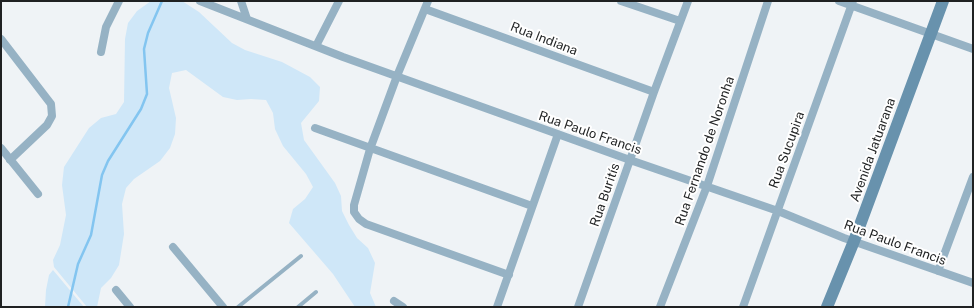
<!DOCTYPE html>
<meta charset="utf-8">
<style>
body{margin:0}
#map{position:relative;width:974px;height:308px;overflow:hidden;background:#eff3f6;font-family:"Public Sans",sans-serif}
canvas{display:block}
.frame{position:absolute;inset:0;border:2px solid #1f2122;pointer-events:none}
</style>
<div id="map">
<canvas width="974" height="308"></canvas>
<div class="frame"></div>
</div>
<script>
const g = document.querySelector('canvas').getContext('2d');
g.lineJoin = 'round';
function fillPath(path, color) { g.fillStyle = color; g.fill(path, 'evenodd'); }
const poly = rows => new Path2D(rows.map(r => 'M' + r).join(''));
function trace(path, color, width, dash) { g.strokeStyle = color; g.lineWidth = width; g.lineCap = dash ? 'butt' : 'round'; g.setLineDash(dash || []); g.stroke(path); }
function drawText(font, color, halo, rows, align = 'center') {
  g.font = font + ' "Public Sans",sans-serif'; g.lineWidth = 4; g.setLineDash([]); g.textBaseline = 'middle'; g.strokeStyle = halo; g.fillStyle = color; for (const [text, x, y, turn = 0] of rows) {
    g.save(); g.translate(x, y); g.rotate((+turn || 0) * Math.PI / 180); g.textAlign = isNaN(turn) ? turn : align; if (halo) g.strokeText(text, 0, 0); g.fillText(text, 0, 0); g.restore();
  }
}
fillPath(poly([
 [151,1,182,1,199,12,232,43,245,50,282,62,310,77,320,87,319,101,301,123,304,140,335,183,341,196,342,211,349,225,357,238,368,248,375,263,370,293,376,307,355,307,333,274,289,223,293,209,305,199,313,187,306,174,283,146,275,129,273,113,266,100,251,99,237,100,223,97,186,70,172,73,169,88,176,118,175,134,170,148,160,161,134,179,126,188,122,204,124,234,119,265,111,278,101,288,97,307,87,307,54,267,53,260,60,245,66,215,62,185,64,167,89,128,101,118,116,114,124,102,125,39,128,23,137,11],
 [53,270,84,307,45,307,46,290,49,275]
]), '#cfe7f8');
trace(poly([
 [68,307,78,264,91,235,102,175,108,161,141,109,147,94,144,49,148,33,162,1]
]), '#83c5f0', 2.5);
trace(poly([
 [238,307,301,256],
 [298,307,316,292]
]), '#96b2c4', 4);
trace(poly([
 [200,1,343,57,630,160,778,211,844,238,973,283],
 [241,1,247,19],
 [428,1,397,76,370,149,354,205,354,212,359,219,366,224,509,275],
 [621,1,680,21],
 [839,1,973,49],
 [425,9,654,92],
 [1,39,51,104,52,116,47,125,10,160],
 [316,46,339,1],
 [101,52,106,27,119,1],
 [315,128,532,206],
 [1,148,38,194],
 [173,247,223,307],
 [938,271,973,177],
 [116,290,130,307],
 [394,301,403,307],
 [497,307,558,134],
 [578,307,654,92,688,1],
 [660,307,707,186,768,1],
 [743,307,853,1]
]), '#96b2c4', 8);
trace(poly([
 [827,307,854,241,943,1]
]), '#6892ad', 12);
drawText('13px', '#1f2122', '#fff', [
 ["Rua Indiana",544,39,21],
 ["Rua Paulo Francis",590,133,19],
 ["Rua Sucupira",787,150,-70],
 ["Avenida Jatuarana",873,150,-70],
 ["Rua Fernando de Noronha",705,151,-71],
 ["Rua Buritís",605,195,-71],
 ["Rua Paulo Francis",895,243,20]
]);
</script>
